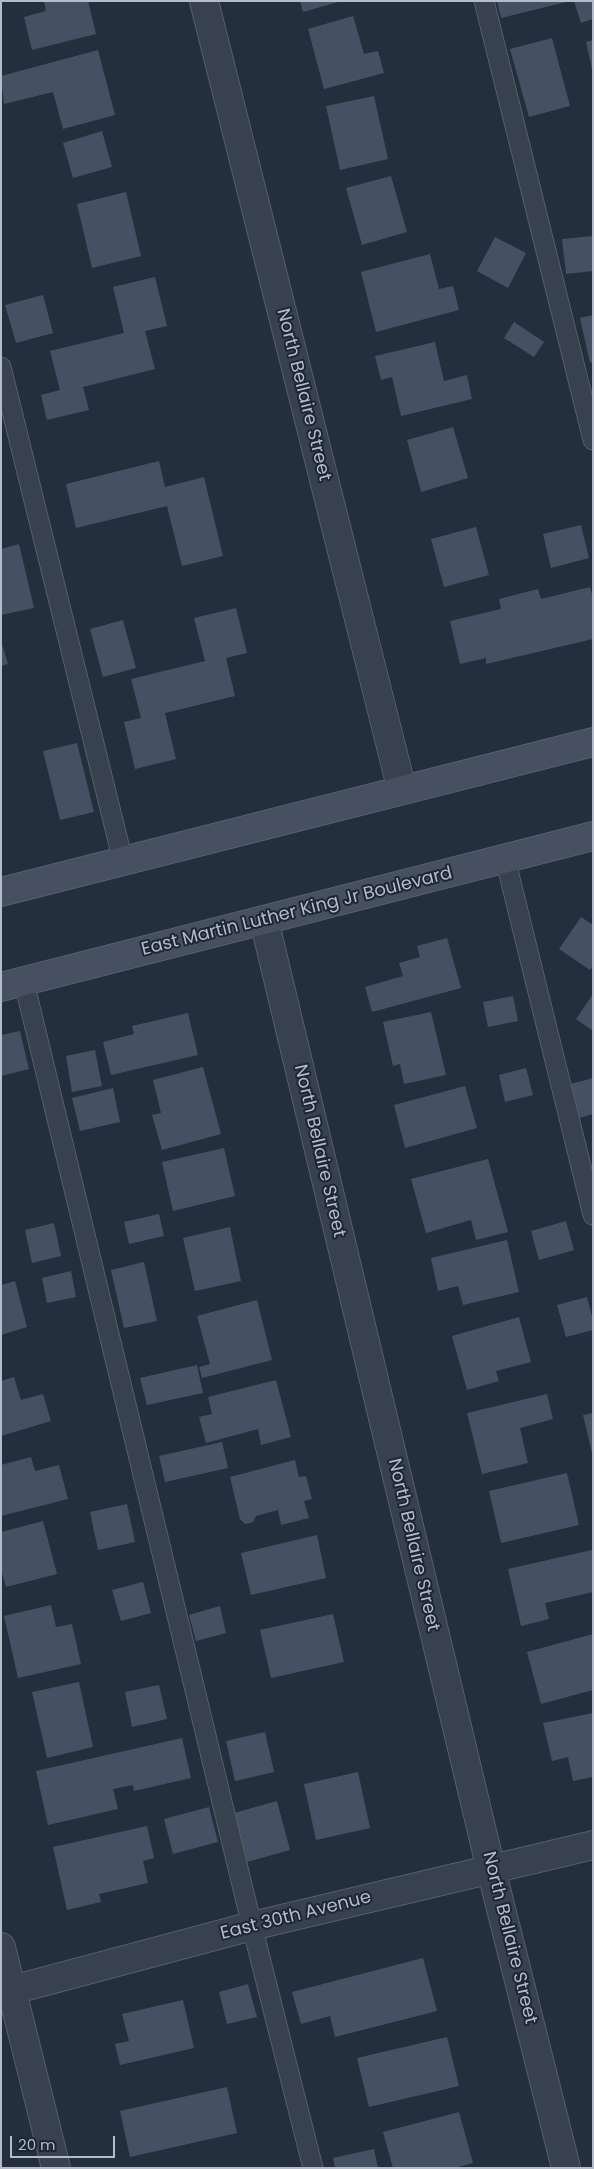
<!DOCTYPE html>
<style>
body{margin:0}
#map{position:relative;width:594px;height:2169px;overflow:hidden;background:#242f3e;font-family:Poppins,sans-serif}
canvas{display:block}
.frame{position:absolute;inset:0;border:2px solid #b4bcc9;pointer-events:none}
.scale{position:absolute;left:10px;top:2136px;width:105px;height:22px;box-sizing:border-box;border:2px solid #b4bcc9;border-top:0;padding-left:6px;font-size:15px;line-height:18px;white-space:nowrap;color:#b4bcc9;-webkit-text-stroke:4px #1d2633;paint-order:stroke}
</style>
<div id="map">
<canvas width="594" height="2169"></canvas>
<div class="frame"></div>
<div class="scale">20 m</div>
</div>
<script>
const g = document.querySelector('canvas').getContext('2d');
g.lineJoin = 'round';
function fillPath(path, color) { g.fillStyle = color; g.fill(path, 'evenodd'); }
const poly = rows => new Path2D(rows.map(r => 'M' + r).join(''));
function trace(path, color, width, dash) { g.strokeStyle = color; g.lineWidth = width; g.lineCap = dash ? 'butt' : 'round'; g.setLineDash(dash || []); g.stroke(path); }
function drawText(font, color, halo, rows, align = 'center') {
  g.font = font + ' Poppins,sans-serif'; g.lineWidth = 4; g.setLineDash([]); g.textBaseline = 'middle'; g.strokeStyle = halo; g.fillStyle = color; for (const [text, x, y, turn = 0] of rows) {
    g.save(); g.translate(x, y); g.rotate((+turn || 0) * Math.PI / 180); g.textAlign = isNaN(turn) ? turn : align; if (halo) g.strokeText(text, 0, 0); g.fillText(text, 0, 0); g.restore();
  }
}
fillPath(poly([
 [44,1,88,1,96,34,32,50,24,17,46,11],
 [300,1,338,1,338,2,303,12],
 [497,1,566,1,566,2,501,18],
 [574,1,593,1,593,19,581,23],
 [353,16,364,54,378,51,384,73,324,89,308,29],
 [552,38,570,106,529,117,510,49],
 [593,40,593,69,592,69,586,42],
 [98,50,115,115,63,129,53,92,4,104,1,76],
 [374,96,388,159,340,170,326,106],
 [102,131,112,167,73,178,63,143],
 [391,176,407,232,362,245,346,188],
 [126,192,141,256,92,268,77,204],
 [593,236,593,271,566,274,562,239],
 [495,237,526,253,508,288,477,271],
 [430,254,439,289,453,286,459,310,376,332,361,272],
 [155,277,167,326,145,331,155,369,83,387,89,410,47,420,41,395,60,390,50,351,124,333,113,287],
 [43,295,53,333,16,343,5,305],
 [593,315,593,362,590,363,580,318],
 [514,322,544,342,534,357,504,338],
 [435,342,444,381,467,375,472,399,401,416,392,377,381,380,375,356],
 [453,427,468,478,421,492,407,440],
 [159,461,165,487,204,477,223,556,182,566,167,506,76,528,66,484],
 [581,525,589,558,551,568,543,534],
 [476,527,489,575,444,587,431,539],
 [19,544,34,608,1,615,1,549],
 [590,587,593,598,593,639,486,664,486,658,460,664,450,621,501,609,499,599,538,589,541,599],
 [236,608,247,653,226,658,235,696,165,713,176,759,135,769,124,722,141,718,131,679,205,661,194,618],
 [123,620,136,668,103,677,90,629],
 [1,641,8,664,1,666],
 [77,743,94,812,60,820,43,751],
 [581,917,593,925,593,966,590,970,559,949],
 [447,938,461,988,372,1012,365,987,403,976,399,963,420,957,417,946],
 [593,994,593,1031,576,1019],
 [513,996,518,1021,488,1027,483,1002],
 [431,1012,446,1075,404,1084,400,1064,393,1066,383,1022],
 [188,1013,198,1055,111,1075,103,1042,134,1034,132,1026],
 [20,1031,29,1069,1,1076,1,1035],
 [95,1050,102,1086,72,1092,66,1056],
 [203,1067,221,1134,162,1150,152,1115,161,1113,153,1080],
 [526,1068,533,1095,505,1102,499,1075],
 [593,1078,593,1114,576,1119,567,1085],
 [465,1086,477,1128,405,1148,394,1105],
 [113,1088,120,1122,80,1131,72,1098],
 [224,1148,235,1196,173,1211,162,1162],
 [488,1159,508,1232,476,1240,471,1220,426,1233,411,1179],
 [159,1214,164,1236,129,1244,124,1222],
 [566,1221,574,1250,539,1260,531,1231],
 [54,1223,61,1256,32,1263,25,1230],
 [230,1227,241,1281,195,1291,183,1238],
 [507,1240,519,1292,463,1305,458,1286,438,1291,431,1258],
 [144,1262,157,1321,124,1328,111,1270],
 [71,1271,76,1297,47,1303,42,1278],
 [15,1281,27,1327,1,1335,1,1285],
 [587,1297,593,1320,593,1330,566,1337,557,1305],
 [257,1300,272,1360,202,1378,199,1367,210,1364,197,1316],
 [519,1317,531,1362,496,1371,499,1381,467,1390,452,1336],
 [197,1365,203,1393,147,1405,140,1378],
 [14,1377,21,1400,43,1394,51,1421,1,1436,1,1381],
 [276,1380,291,1437,261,1445,258,1429,206,1443,199,1417,212,1414,208,1397],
 [547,1394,553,1419,520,1428,528,1463,482,1474,467,1413],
 [593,1413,593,1453,592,1453,583,1415],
 [222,1442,228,1468,165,1482,159,1456],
 [31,1457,35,1471,59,1465,68,1499,1,1516,1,1465],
 [295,1460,299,1477,306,1476,312,1499,304,1501,309,1518,281,1525,278,1510,256,1516,253,1522,245,1524,240,1519,230,1477],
 [567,1473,579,1525,501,1543,489,1491],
 [127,1504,135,1542,98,1550,90,1512],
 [43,1521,57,1574,6,1587,1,1569,1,1532],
 [317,1535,326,1578,251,1595,241,1553],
 [592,1550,593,1592,545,1603,549,1619,521,1626,508,1569],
 [143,1582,151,1613,121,1621,112,1590],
 [51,1605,56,1627,72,1624,81,1664,18,1678,4,1616],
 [220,1606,226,1633,196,1641,189,1615],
 [333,1614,344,1662,271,1678,260,1630],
 [593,1634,593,1690,541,1704,527,1652],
 [79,1682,93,1747,47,1758,32,1692],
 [159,1685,167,1719,132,1727,125,1692],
 [593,1713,593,1777,573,1781,568,1757,552,1761,543,1723],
 [265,1732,274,1772,235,1781,226,1741],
 [182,1738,191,1778,134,1791,133,1785,113,1789,118,1809,48,1825,36,1771],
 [358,1772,370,1828,316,1840,304,1784],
 [277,1801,290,1850,247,1862,234,1813],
 [209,1807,218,1842,173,1854,164,1819],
 [147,1826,154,1858,143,1861,148,1883,99,1894,101,1902,67,1910,53,1847],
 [423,1958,437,2011,335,2037,330,2016,301,2024,292,1992],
 [248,1984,257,2017,227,2024,219,1992],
 [183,2000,194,2048,120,2065,115,2044,129,2041,122,2014],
 [447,2037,459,2086,369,2107,357,2058],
 [227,2087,237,2133,130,2157,120,2111],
 [459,2112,473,2163,454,2168,393,2168,383,2132],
 [374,2149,378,2168,335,2168,333,2158]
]), '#455162');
const service = poly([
 [484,1,593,440],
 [1,367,123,861],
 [505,858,593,1215],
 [24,982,252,1926,313,2168]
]);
const minor = poly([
 [204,1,402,790],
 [264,920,491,1869,566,2168],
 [1,1947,56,2168],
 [1,1993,252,1926,593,1845]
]);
const secondary = poly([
 [1,892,593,742],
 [1,987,593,836]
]);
trace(service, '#565f6c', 21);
trace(minor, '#565f6c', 30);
trace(secondary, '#565f6c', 30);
trace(service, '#38414e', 19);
trace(minor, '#38414e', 28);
trace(secondary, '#465061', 28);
drawText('18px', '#b4bcc9', '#1d2633', [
 ["North Bellaire Street",303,395,76],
 ["East Martin Luther King Jr Boulevard",297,912,-14],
 ["North Bellaire Street",319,1151,77],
 ["North Bellaire Street",413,1545,77],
 ["East 30th Avenue",296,1916,-14],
 ["North Bellaire Street",509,1938,76]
]);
</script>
